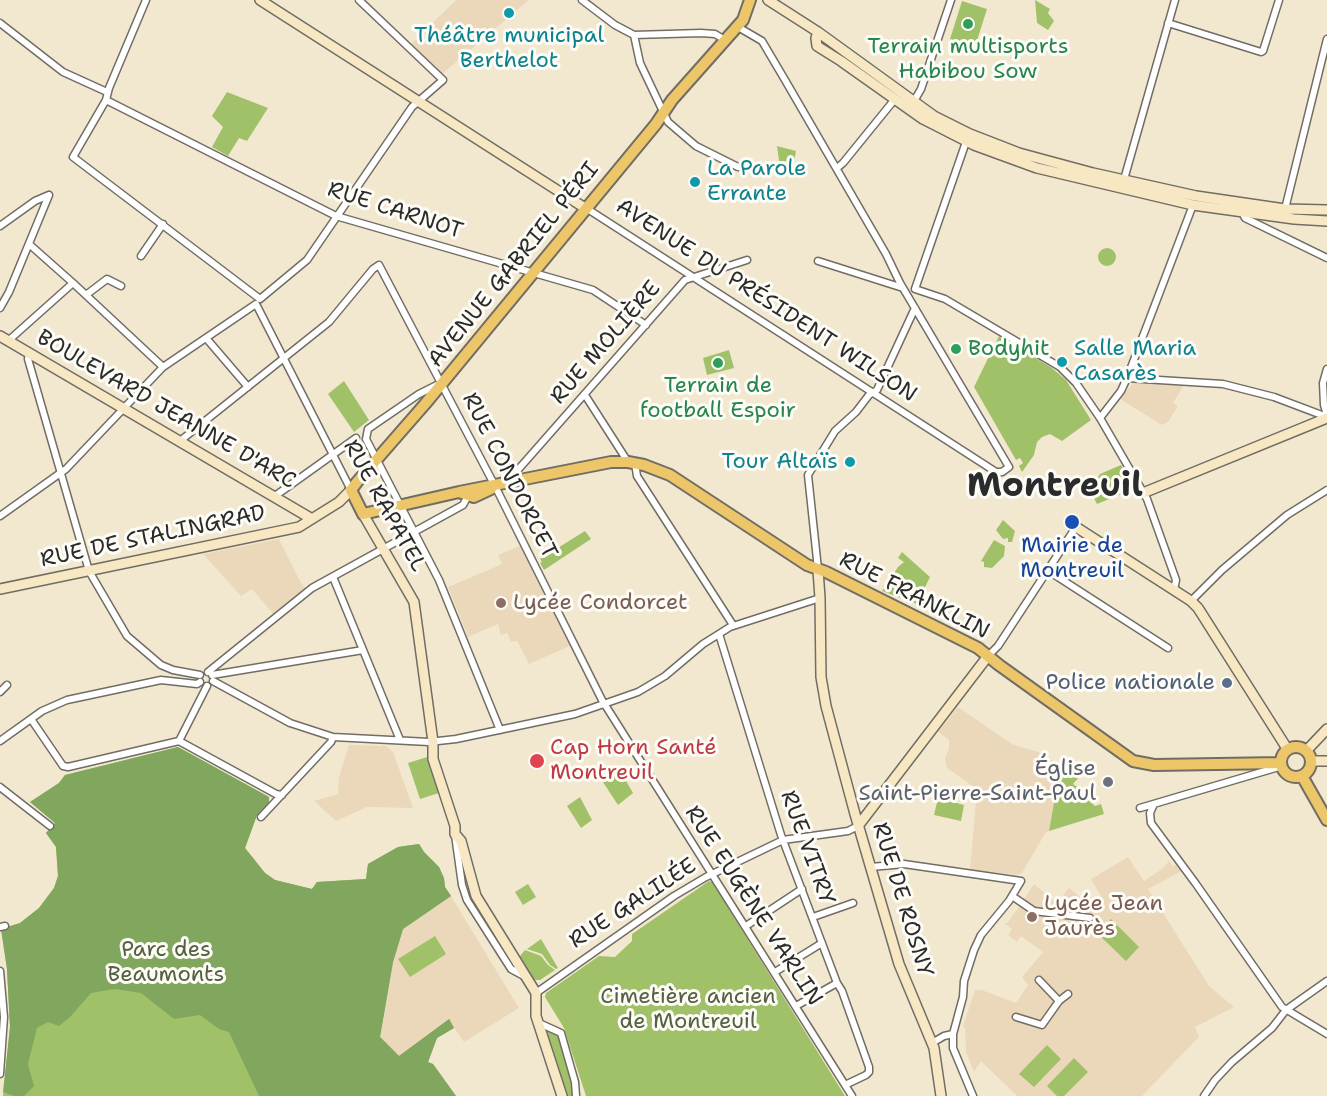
<!DOCTYPE html>
<meta charset="utf-8">
<style>
body{margin:0}
canvas{display:block;background:#f2e8d0}
</style>
<canvas width="1327" height="1096"></canvas>
<script>
const g = document.querySelector('canvas').getContext('2d');
g.lineJoin = 'round';
function fillPath(path, color) { g.fillStyle = color; g.fill(path, 'evenodd'); }
const poly = rows => new Path2D(rows.map(r => 'M' + r).join(''));
function trace(path, color, width, dash) { g.strokeStyle = color; g.lineWidth = width; g.lineCap = dash ? 'butt' : 'round'; g.setLineDash(dash || []); g.stroke(path); }
function drawText(font, color, halo, rows, align = 'center') {
  g.font = font + ' "Shantell Sans",sans-serif'; g.lineWidth = 6; g.setLineDash([]); g.textBaseline = 'middle'; g.strokeStyle = halo; g.fillStyle = color; for (const [text, x, y, turn = 0] of rows) {
    g.save(); g.translate(x, y); g.rotate((+turn || 0) * Math.PI / 180); g.textAlign = isNaN(turn) ? turn : align; if (halo) g.strokeText(text, 0, 0); g.fillText(text, 0, 0); g.restore();
  }
}
fillPath(poly([
 [456,0,529,0,442,74,411,44],
 [1134,382,1184,385,1173,403,1178,406,1168,422,1162,425,1120,399],
 [279,539,301,583,307,590,275,616,252,589,241,596,203,554],
 [520,546,570,646,529,664,517,641,511,642,507,633,501,635,498,624,468,637,448,587,502,564,498,555],
 [958,707,1012,744,1038,752,1053,761,1059,775,1049,831,1046,832,1022,873,1018,875,970,870,977,789,947,768,945,758,949,749,949,740,938,732],
 [349,745,386,746,393,752,413,808,367,807,336,821,314,801,338,794,339,777],
 [1128,857,1144,881,1162,869,1169,861,1173,866,1177,864,1182,871,1148,889,1209,986,1234,1007,1195,1027,1199,1037,1142,1096,1017,1096,981,1061,974,1072,966,1052,965,1029,963,1026,975,990,982,990,1016,1003,1028,985,1022,977,1043,952,1021,936,1017,942,1008,935,1012,929,1004,923,1007,923,1014,914,1034,884,1057,903,1069,888,1090,905,1101,896,1091,879],
 [451,896,519,1008,464,1042,448,1019,399,1056,380,1038,393,962,403,929]
]), '#ebd8ba');
fillPath(poly([
 [1035,0,1050,9,1048,13,1054,21,1048,30,1037,23],
 [962,1,987,9,975,47,950,39],
 [227,92,268,108,247,141,239,138,228,156,212,147,223,127,212,116],
 [777,146,796,151,794,162,779,161],
 '1098 257a9 9 0 1 1 18 0a9 9 0 1 1-18 0Z',
 [999,336,1052,368,1066,380,1091,420,1062,441,1050,434,1042,437,1037,442,1034,455,1022,472,1019,466,1023,463,1020,458,1016,460,974,387],
 [729,350,734,368,707,375,703,358],
 [344,381,369,420,354,432,328,394],
 [1121,465,1134,486,1134,489,1097,504,1090,490,1100,474],
 [1003,520,1015,531,1012,542,1008,542,1008,538,1003,539,996,530],
 [585,531,591,539,544,570,540,563,542,562,540,559],
 [994,540,1005,546,1004,556,992,568,984,567,984,562,981,561],
 [902,552,930,577,917,604,882,591,898,567,904,562,898,558],
 [178,747,269,797,269,802,257,815,245,848,265,873,275,880,312,889,317,882,366,879,368,864,398,847,419,844,424,852,439,867,444,878,445,887,451,896,403,929,393,962,380,1037,399,1056,449,1019,454,1028,437,1038,428,1062,433,1064,456,1096,3,1096,10,1027,7,969,1,929,20,923,39,908,54,888,58,876,56,847,46,833,55,823,30,802,59,783,65,775],
 [427,757,439,793,420,799,408,763],
 [1066,763,1082,774,1073,784,1086,793,1088,800,1095,806,1101,804,1104,814,1049,831,1059,775],
 [618,767,633,793,618,805,601,779],
 [580,797,592,820,581,828,567,806],
 [938,798,964,805,961,821,934,815],
 [709,881,712,882,845,1096,586,1096,564,1028,545,997,546,993,599,956,615,957,632,941,632,934],
 [528,884,536,897,523,905,515,892],
 [1111,919,1139,947,1126,961,1097,933],
 [435,936,446,954,410,977,398,959],
 [541,939,558,968,556,969,550,965,542,954,527,949],
 [525,950,541,956,548,965,555,970,540,980,534,980,520,956],
 [545,1028,557,1033,571,1077,573,1096,566,1096],
 [1047,1045,1061,1059,1034,1087,1019,1074],
 [1074,1058,1088,1072,1064,1096,1057,1096,1047,1086]
]), '#a1c169');
fillPath(poly([
 [178,747,269,797,269,802,257,815,245,848,265,873,275,880,312,889,317,882,366,879,368,864,398,847,419,844,424,852,439,867,444,878,445,887,451,896,403,929,393,962,380,1037,399,1056,449,1019,454,1028,437,1038,428,1062,433,1064,456,1096,259,1096,229,1032,219,1029,200,1015,174,1019,141,993,115,989,91,993,70,1017,59,1026,48,1022,37,1028,28,1064,34,1086,24,1096,14,1096,3,1092,10,1027,7,969,1,929,20,923,39,908,54,888,58,876,56,847,46,833,55,823,30,802,59,783,65,775]
]), '#80a75d');
const street = poly([
 [146,0,109,88,106,100,73,157,260,299,307,260,412,107,443,80,359,0],
 [582,0,615,25,634,35,701,33,715,34,725,40],
 [0,23,63,72,107,92],
 [1168,23,1261,52,1263,51,1279,0],
 [634,35,640,63,668,122,696,146,738,167],
 [106,100,336,216,593,290,646,325],
 [913,103,921,89,951,0],
 [837,168,843,163,895,99],
 [1125,176,1175,0],
 [586,208,996,472,1002,472,1009,467,900,283,886,254,785,80,762,41,738,27],
 [1285,209,1327,39],
 [1243,214,1245,218,1327,258],
 [0,226,35,201,49,195],
 [29,244,73,283,163,367],
 [141,256,163,224],
 [818,261,903,288],
 [915,289,945,299,1060,367,1076,383,1100,418,1147,499,1176,580,1174,590],
 [915,289,966,142],
 [86,295,107,279,121,286],
 [0,308,9,292,49,195],
 [206,338,248,387],
 [8,341,73,283],
 [29,353,28,359,89,571,127,636,161,665,173,670,200,675],
 [1327,369,1323,383,1324,405,1327,415],
 [1127,378,1223,384,1274,397,1327,417],
 [437,385,419,394,368,429,366,439,439,580,500,730],
 [585,395,628,462],
 [1100,418,1121,391,1127,378,1193,205],
 [180,441,329,322,373,269,379,265,495,486,602,700,852,1096],
 [635,463,637,476,733,625],
 [515,481,516,472,685,280,747,260],
 [275,496,356,438],
 [0,516,66,469,163,367,256,304,351,490],
 [818,569,808,475,835,431,856,412,869,395,877,390,915,308],
 [1047,570,1168,648],
 [333,577,400,740],
 [1191,601,1222,570,1287,515,1327,490],
 [719,634,781,835,837,983,842,991,869,1067,869,1072,866,1075,845,1085],
 [988,656,998,646,1076,527],
 [208,672,312,588,463,505,469,494],
 [212,675,363,650],
 [213,681,290,723,333,737,429,742,456,739,575,714,638,692,665,676,703,644,730,627,820,598],
 [0,692,7,685],
 [31,719,63,766,68,767,179,741,276,794,282,795],
 [0,741,42,711,67,700,161,680,197,684,200,682],
 [179,741,207,686],
 [0,787,50,826],
 [1154,804,1150,813,1151,823,1196,884,1282,1007,1327,1034],
 [1140,808,1282,766],
 [261,817,331,742,333,737],
 [455,835,462,885,467,900,511,969,524,976],
 [871,867,904,864,1021,881,1009,901,981,935,974,950,964,981,963,997,953,1034,953,1048,973,1096],
 [1012,896,1034,911,1090,918],
 [813,917,853,903],
 [746,926,802,889],
 [0,927,5,926],
 [0,971,4,1017,0,1074],
 [775,972,822,943],
 [1039,980,1059,1001],
 [536,993,674,896,706,877,783,840,848,831,858,826],
 [796,1006,837,983],
 [1016,1017,1042,1025,1059,1001,1068,994],
 [539,1023,561,1033,575,1082,576,1096],
 [932,1043,944,1036,953,1034],
 [1204,1096,1215,1080,1232,1062,1272,1028,1286,1010,1327,981]
]);
const secondary = poly([
 [260,0,585,208],
 [768,0,818,32,934,116,970,134,1019,153,1093,173,1196,196,1285,209,1327,210],
 [818,32,816,38,817,46,841,61,923,119,974,145,1037,168,1193,205,1294,219,1327,221],
 [0,336,312,519],
 [1143,493,1327,418],
 [363,514,414,602,433,742,433,759,455,826,455,834,461,841,476,896,536,993,536,1016,562,1096],
 [1076,527,1191,601,1198,608,1288,750],
 [818,570,820,598,821,677,826,706,855,814,899,964,934,1048,941,1096],
 [0,589,299,527,339,502,351,490],
 [1306,751,1327,729],
 [1311,761,1327,761],
 [858,826,988,656]
]);
const primary = poly([
 [750,0,743,20,672,100,656,124,425,404,357,482,351,490,363,514,459,492,611,462,628,462,644,465,670,475,807,565,826,572,978,648,999,665,1133,761,1154,765,1281,763],
 [459,492,474,497,491,489],
 '1281 762a15 15 0 1 1 30 0a15 15 0 1 1-30 0Z',
 [1302,776,1327,820]
]);
trace(street, '#716d65', 9);
trace(secondary, '#716d65', 12);
trace(primary, '#716d65', 14);
trace(street, '#fff', 6);
trace(secondary, '#f7e8c3', 9);
trace(primary, '#ecc669', 10);
for (const [x, y, r, color] of [
 [509,13,6,"#0f9aa8"],
 [968,24,6,"#2e9e5b"],
 [695,182,6,"#0f9aa8"],
 [956,349,6,"#2e9e5b"],
 [1062,362,6,"#0f9aa8"],
 [718,363,6,"#2e9e5b"],
 [850,462,6,"#0f9aa8"],
 [1072,522,8,"#1a4fb4"],
 [501,603,6,"#8d6e63"],
 [1227,683,6,"#5c6f8a"],
 [537,761,8,"#e0444e"],
 [1108,782,6,"#6b7280"],
 [1032,917,6,"#8d6e63"]
]) { const dot = new Path2D(); dot.arc(x, y, r, 0, 2 * Math.PI); g.fillStyle = color; g.fill(dot); trace(dot, '#fdfcf7', 2); }
drawText('22px', '#0d838f', '#fdfcf7', [
 ["Théâtre municipal",509,36,"center"],
 ["Berthelot",509,61,"center"],
 ["La Parole",707,169],
 ["Errante",707,194],
 ["Salle Maria",1074,349],
 ["Casarès",1074,374],
 ["Tour Altaïs",838,462,"right"]
], 'left');
drawText('22px', '#27864d', '#fdfcf7', [
 ["Terrain multisports",968,47],
 ["Habibou Sow",968,72],
 ["Bodyhit",968,349,"left"],
 ["Terrain de",718,386],
 ["football Espoir",718,411]
]);
drawText('22px', '#2b2b2b', '#fdfcf7', [
 ["RUE CARNOT",395,211,18],
 ["AVENUE GABRIEL PÉRI",514,265,-51],
 ["AVENUE DU PRÉSIDENT WILSON",766,301,33],
 ["RUE MOLIÈRE",606,343,-49],
 ["BOULEVARD JEANNE D'ARC",166,410,30],
 ["RUE CONDORCET",509,476,63],
 ["RUE RAPATEL",384,506,61],
 ["RUE DE STALINGRAD",153,537,-12],
 ["RUE FRANKLIN",914,596,27],
 ["RUE VITRY",807,848,70],
 ["RUE DE ROSNY",902,900,73],
 ["RUE GALILÉE",633,904,-33],
 ["RUE EUGÈNE VARLIN",753,906,57]
]);
drawText('22px', '#164399', '#fdfcf7', [
 ["Mairie de",1072,546],
 ["Montreuil",1072,571]
]);
drawText('22px', '#785e54', '#fdfcf7', [
 ["Lycée Condorcet",513,603],
 ["Lycée Jean",1044,904],
 ["Jaurès",1044,929]
], 'left');
drawText('22px', '#4e5e75', '#fdfcf7', [
 ["Police nationale",1215,683]
], 'right');
drawText('22px', '#be3a42', '#fdfcf7', [
 ["Cap Horn Santé",550,748],
 ["Montreuil",550,773]
], 'left');
drawText('22px', '#5b616d', '#fdfcf7', [
 ["Église",1096,769],
 ["Saint-Pierre-Saint-Paul",1096,794]
], 'right');
drawText('22px', '#546041', '#fdfcf7', [
 ["Parc des",166,950],
 ["Beaumonts",166,975],
 ["Cimetière ancien",688,997],
 ["de Montreuil",688,1022]
]);
drawText('bold 34px', '#2b2b2b', '#fdfcf7', [
 ["Montreuil",1055,487]
]);
</script>
